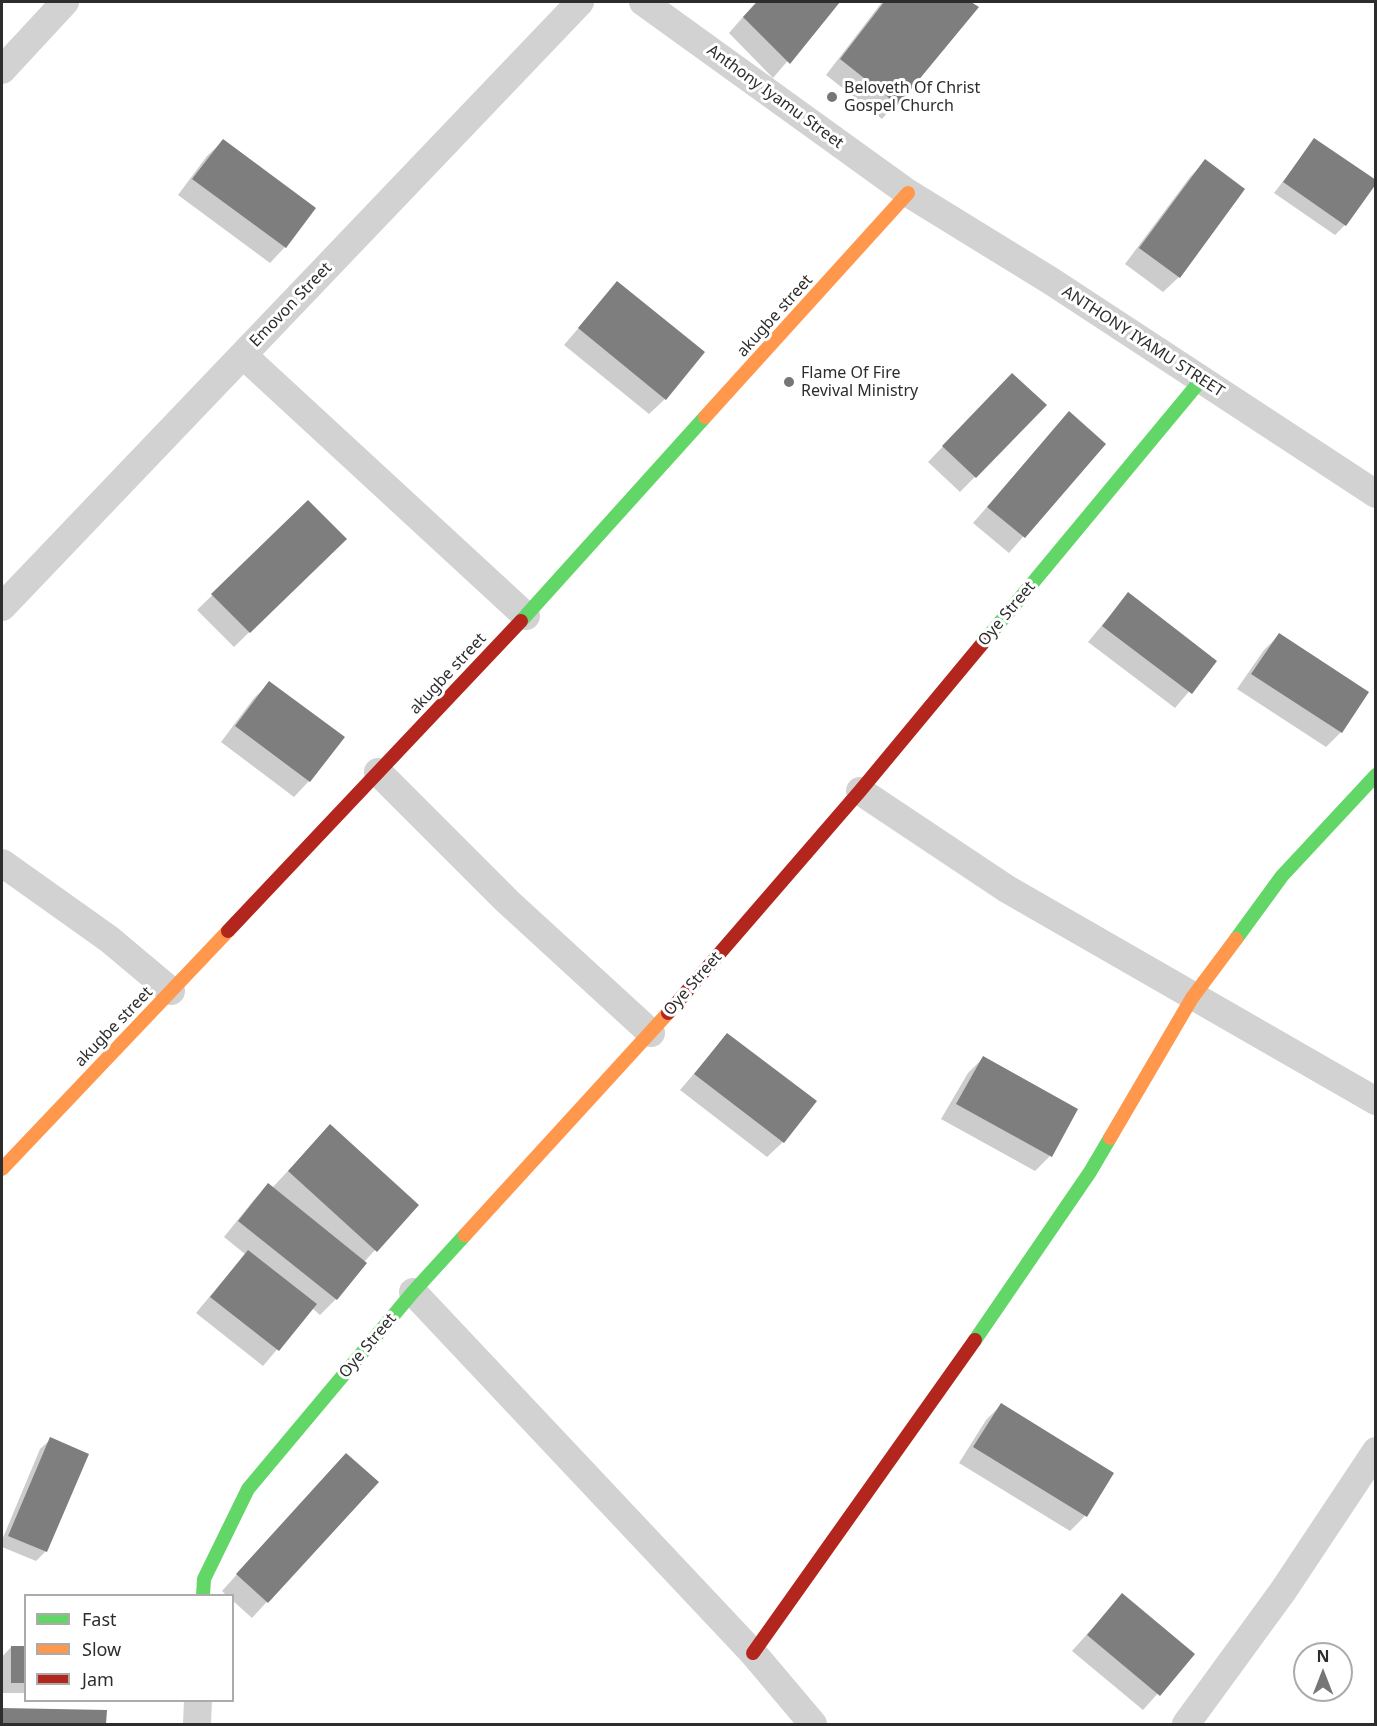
<!DOCTYPE html>
<style>
body{margin:0}
#map{position:relative;width:1377px;height:1726px;overflow:hidden;background:#fff;font-family:"Noto Sans",sans-serif}
canvas{display:block}
.frame{position:absolute;inset:0;border:3px solid #2d2d2d;pointer-events:none}
.legend{position:absolute;left:24px;top:1594px;width:210px;height:108px;box-sizing:border-box;background:#fff;border:2px solid #ababab;margin:0;padding:8px 10px;list-style:none;font-size:18px;color:#2d2d2d}
.legend li{display:flex;align-items:center;gap:12px;height:30px}
.legend b{width:30px;border:2px solid #ababab}
.north{position:absolute;left:1293px;top:1642px;width:60px;height:60px;box-sizing:border-box;background:#fff;border:2px solid #ababab;border-radius:50%;rotate:0deg;font-size:16px;font-weight:700;line-height:24px;text-align:center;color:#2d2d2d}
.north::after{content:'';display:block;margin:auto;width:21px;height:27px;background:#767676;clip-path:polygon(50% 0,100% 100%,50% 72%,0 100%)}
</style>
<div id="map">
<canvas width="1377" height="1726"></canvas>
<div class="frame"></div>
<ul class="legend">
<li><b style="height:8px;background:#63d668"></b>Fast</li>
<li><b style="height:8px;background:#ff974d"></b>Slow</li>
<li><b style="height:8px;background:#b3261e"></b>Jam</li>
</ul>
<div class="north">N</div>
</div>
<script>
const g = document.querySelector('canvas').getContext('2d');
g.lineJoin = 'round';
function fillPath(path, color) { g.fillStyle = color; g.fill(path, 'evenodd'); }
const poly = rows => new Path2D(rows.map(r => 'M' + r).join(''));
function trace(path, color, width, dash) { g.strokeStyle = color; g.lineWidth = width; g.lineCap = dash ? 'butt' : 'round'; g.setLineDash(dash || []); g.stroke(path); }
function drawText(font, color, halo, rows, align = 'center') {
  g.font = font + ' "Noto Sans",sans-serif'; g.lineWidth = 6; g.setLineDash([]); g.textBaseline = 'middle'; g.strokeStyle = halo; g.fillStyle = color; for (const [text, x, y, turn = 0] of rows) {
    g.save(); g.translate(x, y); g.rotate((+turn || 0) * Math.PI / 180); g.textAlign = isNaN(turn) ? turn : align; if (halo) g.strokeText(text, 0, 0); g.fillText(text, 0, 0); g.restore();
  }
}
fillPath(poly([
 [756,2,838,2,773,78,729,33],
 [882,2,969,2,977,7,882,119,826,75],
 [1315,140,1345,225,1335,235,1274,193],
 [223,141,314,208,285,247,270,263,178,195,207,156],
 [1205,161,1179,277,1163,292,1125,264,1190,177],
 [617,283,665,399,649,414,564,345],
 [997,390,1045,406,960,492,928,462],
 [1069,413,1104,444,1009,553,973,523],
 [308,502,345,539,234,647,197,610],
 [1128,594,1215,661,1175,708,1088,642],
 [1279,635,1341,732,1326,747,1237,689,1264,650],
 [270,683,309,781,294,797,221,742,254,698],
 [727,1035,783,1142,767,1157,680,1090],
 [983,1058,1050,1156,1035,1171,941,1119,968,1073],
 [315,1142,417,1205,364,1262,336,1299,320,1315,312,1308,263,1366,196,1313,245,1254,224,1237,253,1201,268,1185,272,1188],
 [1001,1405,1085,1516,1070,1531,959,1463,986,1420],
 [51,1439,46,1551,36,1561,2,1547,2,1540,40,1449],
 [331,1470,377,1482,252,1618,232,1600,232,1596,227,1596,222,1591],
 [1122,1595,1193,1654,1143,1710,1072,1651],
 [11,1647,26,1648,26,1693,2,1693,2,1657],
 [2,1709,105,1711,105,1724,2,1724]
]), '#0003');
fillPath(poly([
 [757,2,840,2,790,64,743,17],
 [884,2,971,2,979,7,898,105,840,59],
 [1314,138,1376,180,1376,184,1346,226,1283,182],
 [223,139,316,208,286,248,192,179],
 [1205,159,1245,189,1180,278,1139,248],
 [617,281,705,352,666,400,578,328],
 [1012,373,1047,405,976,478,942,446],
 [1069,411,1106,444,1025,538,987,507],
 [308,500,347,539,250,633,211,594],
 [1128,592,1217,661,1192,694,1102,626],
 [1279,633,1369,692,1342,733,1251,674],
 [269,681,345,737,310,782,235,726],
 [727,1033,817,1101,784,1143,694,1074],
 [983,1056,1078,1109,1052,1157,956,1104],
 [330,1124,419,1205,377,1252,288,1171],
 [268,1183,367,1263,337,1300,238,1221],
 [248,1250,317,1304,279,1351,210,1297],
 [1001,1403,1114,1473,1087,1517,973,1447],
 [50,1437,89,1454,47,1552,8,1536],
 [346,1453,379,1482,268,1603,236,1574],
 [1122,1593,1195,1654,1160,1696,1087,1635],
 [11,1646,26,1646,26,1683,11,1683],
 [2,1708,107,1710,106,1724,2,1724]
]), '#7e7e7e');
trace(poly([
 [643,2,908,193,1051,281,1376,494],
 [2,70,65,2],
 [243,355,526,616],
 [2,607,580,2],
 [378,772,507,901,651,1033],
 [860,791,1007,889,1376,1101],
 [2,863,109,939,171,991],
 [413,1292,753,1653,813,1724],
 [197,1724,198,1700],
 [1186,1724,1283,1591,1376,1451]
]), '#d2d2d2', 28);
trace(poly([
 [521,621,705,417],
 [982,644,1201,380],
 [1236,939,1282,876,1376,775],
 [975,1340,1090,1172,1110,1138],
 [203,1596,204,1579,248,1489,413,1292,465,1235]
]), '#63d668', 14);
trace(poly([
 [705,417,908,193],
 [1110,1138,1192,998,1236,939],
 [2,1169,228,931],
 [465,1235,668,1013]
]), '#ff974d', 14);
trace(poly([
 [228,931,521,621],
 [668,1013,860,791,982,644],
 [753,1653,975,1340]
]), '#b3261e', 14);
for (const [x, y, r, color] of [
 [832,97,6,"#767676"],
 [789,382,6,"#767676"]
]) { const dot = new Path2D(); dot.arc(x, y, r, 0, 2 * Math.PI); g.fillStyle = color; g.fill(dot); trace(dot, '#fff', 2); }
drawText('16px', '#2d2d2d', '#fff', [
 ["Beloveth Of Christ",844,88],
 ["Gospel Church",844,106],
 ["Flame Of Fire",801,373],
 ["Revival Ministry",801,391]
], 'left');
drawText('16px', '#2d2d2d', '#fff', [
 ["Anthony Iyamu Street",775,97,36],
 ["Emovon Street",291,305,-46],
 ["akugbe street",775,316,-48],
 ["ANTHONY IYAMU STREET",1143,342,33],
 ["Oye Street",1007,614,-50],
 ["akugbe street",448,674,-47],
 ["Oye Street",693,984,-49],
 ["akugbe street",114,1027,-46],
 ["Oye Street",368,1346,-50]
]);
</script>
